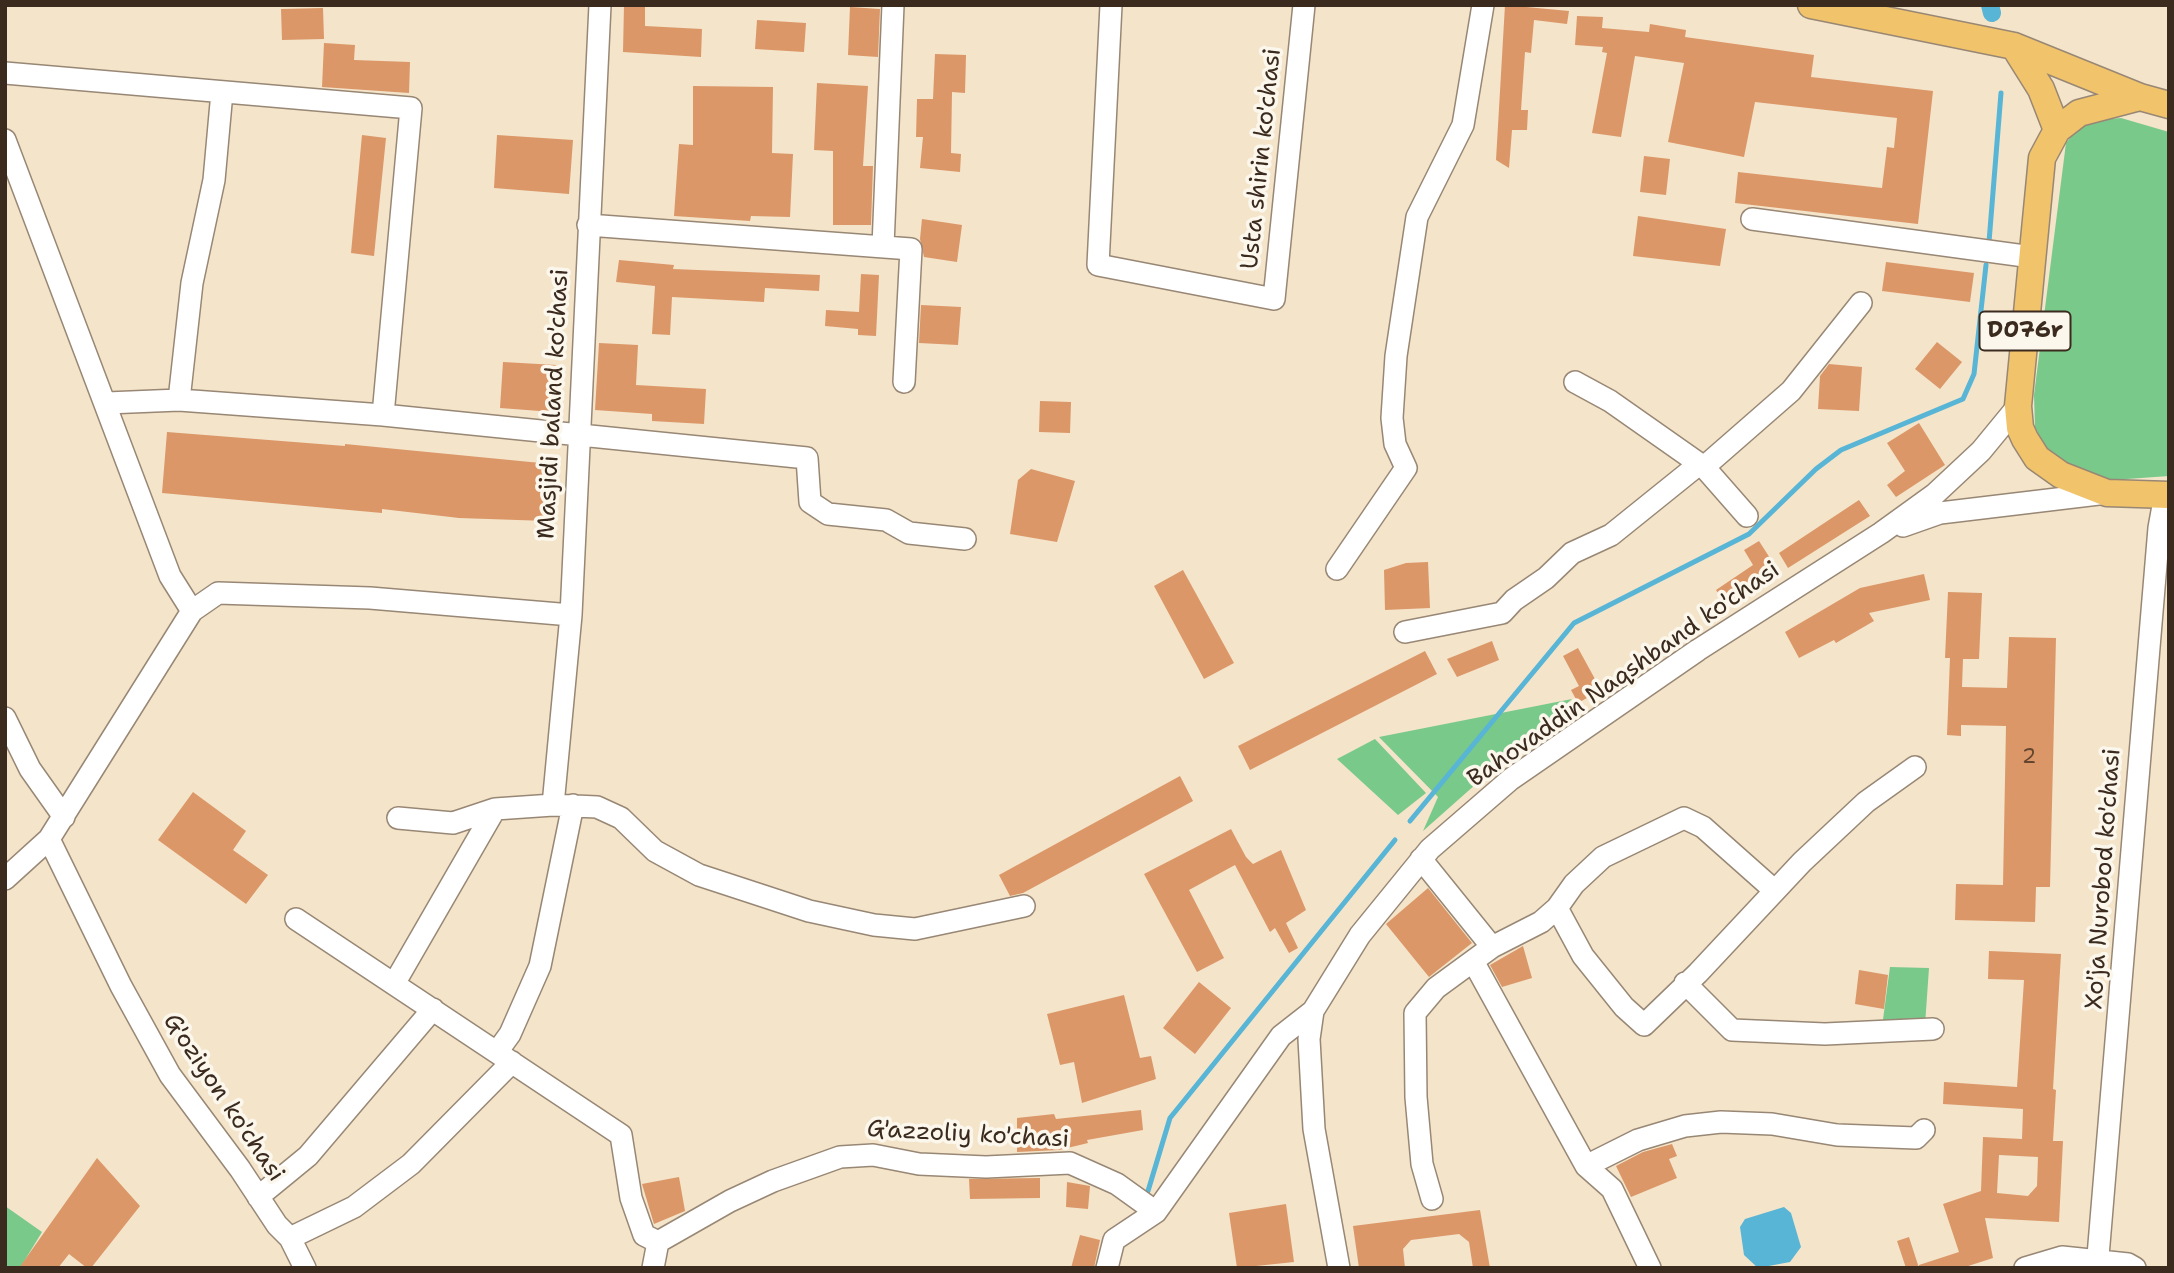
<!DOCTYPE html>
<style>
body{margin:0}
#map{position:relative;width:2174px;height:1273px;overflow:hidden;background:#f4e4ca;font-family:"Shantell Sans",sans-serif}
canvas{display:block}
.frame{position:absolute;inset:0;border:7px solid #3b2a1e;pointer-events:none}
</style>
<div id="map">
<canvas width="2174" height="1273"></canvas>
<div class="frame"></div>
</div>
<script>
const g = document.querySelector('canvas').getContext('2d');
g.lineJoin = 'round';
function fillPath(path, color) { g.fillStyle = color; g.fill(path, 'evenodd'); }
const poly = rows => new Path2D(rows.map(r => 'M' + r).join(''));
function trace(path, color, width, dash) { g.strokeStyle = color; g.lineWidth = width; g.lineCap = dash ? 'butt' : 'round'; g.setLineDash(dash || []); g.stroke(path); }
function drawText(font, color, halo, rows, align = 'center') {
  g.font = font + ' "Shantell Sans",sans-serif'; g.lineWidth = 7; g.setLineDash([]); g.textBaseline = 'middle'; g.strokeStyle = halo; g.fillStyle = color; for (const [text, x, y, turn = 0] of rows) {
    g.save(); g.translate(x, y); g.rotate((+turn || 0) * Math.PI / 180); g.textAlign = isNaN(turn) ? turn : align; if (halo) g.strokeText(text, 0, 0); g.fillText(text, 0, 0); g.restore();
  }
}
fillPath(poly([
 [2121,118,2169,132,2169,476,2113,480,2081,471,2060,461,2046,449,2035,427,2034,395,2066,143,2084,121],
 [1572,699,1423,831,1438,797,1379,737],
 [1375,739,1426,793,1398,815,1337,759],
 [1890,967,1929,968,1925,1025,1882,1027],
 [5,1206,42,1232,20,1268,5,1268]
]), '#79c98a');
fillPath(poly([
 [1784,1207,1791,1213,1801,1247,1790,1262,1758,1268,1744,1255,1740,1227,1745,1219]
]), '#58b5d6');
trace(poly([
 [1989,242,2001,93],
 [1410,821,1574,623,1749,534,1816,469,1841,450,1963,399,1974,374,1986,265],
 [1148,1191,1170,1118,1395,840]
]), '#58b5d6', 5);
trace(poly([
 [1990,5,1992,13]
]), '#58b5d6', 18);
fillPath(poly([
 [624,5,645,5,645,26,702,29,701,57,623,52],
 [1505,5,1569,11,1567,24,1534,20,1531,53,1525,52,1521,110,1528,110,1527,130,1512,130,1509,168,1496,160],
 [850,7,880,9,878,57,848,55],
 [323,8,324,39,282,40,281,9],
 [1577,16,1603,17,1602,28,1649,32,1650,24,1686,30,1685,37,1814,55,1811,77,1933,91,1918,224,1735,203,1738,172,1882,188,1887,147,1894,148,1897,118,1755,102,1744,157,1668,142,1684,63,1635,56,1621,137,1592,133,1607,53,1602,52,1603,47,1575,45],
 [757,20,806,23,804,52,755,49],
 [324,43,355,45,354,60,410,62,409,93,322,87],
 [935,54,966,55,965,93,952,92,951,153,961,154,960,172,920,168,923,137,916,137,917,99,933,99],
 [817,83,868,86,863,166,873,166,871,225,833,225,833,151,814,150],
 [693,86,773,87,772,153,793,154,790,217,751,216,750,221,674,216,679,144,693,145],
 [362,135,386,138,374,256,351,253],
 [497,135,573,140,569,194,494,188],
 [1644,156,1670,159,1666,195,1640,192],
 [1638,216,1726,229,1720,266,1633,256],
 [922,219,962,225,957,262,924,257,920,239],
 [619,260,674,265,673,269,820,275,819,291,765,288,764,302,672,297,670,335,652,334,655,286,616,282],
 [1886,262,1974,273,1970,302,1882,291],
 [861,274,879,275,876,336,858,335,858,329,825,326,826,310,859,312],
 [921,305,961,307,958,345,919,343],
 [1937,342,1962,362,1940,389,1915,369],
 [599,343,638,345,636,385,706,389,704,424,652,421,652,414,595,410],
 [503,362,556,365,553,412,500,408],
 [1829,364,1862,367,1859,411,1818,409,1820,376],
 [1040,401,1071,402,1070,433,1039,432],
 [1919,423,1945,465,1896,497,1887,485,1905,471,1887,443],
 [167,432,345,446,345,444,551,464,547,521,459,518,382,509,382,513,162,493],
 [1031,469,1075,481,1057,542,1010,534,1018,480],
 [1859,500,1870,516,1788,568,1779,553],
 [1759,541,1777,569,1726,604,1716,590,1753,565,1744,550],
 [1428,562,1430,608,1385,610,1384,570,1406,563],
 [1183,570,1234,663,1204,679,1154,586],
 [1924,574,1930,600,1869,613,1874,621,1836,643,1834,640,1799,658,1785,632,1860,588],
 [1948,592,1982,593,1979,659,1963,659,1962,687,2007,688,2009,637,2056,638,2050,887,2036,887,2035,922,1955,920,1956,884,2003,885,2006,726,1961,725,1961,736,1947,735,1950,658,1945,658],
 [1492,641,1499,660,1457,677,1447,659],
 [1578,648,1601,690,1578,703,1571,690,1579,686,1563,656],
 [1425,651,1437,674,1250,770,1238,746],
 [1180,776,1193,801,1023,893,1010,896,999,875],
 [193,792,246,831,233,850,268,875,246,904,158,840],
 [1231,829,1246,857,1253,864,1281,850,1306,910,1286,923,1298,948,1289,953,1275,928,1270,932,1235,865,1189,890,1224,958,1197,972,1144,874],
 [1428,888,1472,943,1429,977,1386,924],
 [1523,946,1532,978,1502,987,1490,965],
 [1989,951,2061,954,2053,1089,2056,1090,2053,1141,2063,1141,2059,1222,1985,1218,1993,1258,1962,1268,1919,1268,1919,1265,1959,1252,1943,1204,1981,1191,1983,1137,2022,1139,2023,1109,1943,1104,1944,1082,2017,1087,2024,980,1988,979],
 [1999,1155,2038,1157,2037,1186,2028,1196,1997,1193],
 [1859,970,1888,975,1884,1009,1855,1004],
 [1199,982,1231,1008,1195,1054,1163,1028],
 [1124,995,1140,1058,1151,1056,1156,1079,1082,1103,1074,1062,1060,1065,1047,1014],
 [1141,1110,1143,1130,1087,1140,1088,1143,1059,1150,1017,1152,1017,1118,1054,1114,1056,1119],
 [1672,1144,1677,1156,1669,1159,1677,1178,1631,1197,1616,1166,1643,1152],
 [97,1158,140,1206,91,1268,87,1268,69,1254,58,1268,19,1268],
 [679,1177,685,1211,654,1224,642,1184],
 [1040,1178,1040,1198,970,1199,969,1179],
 [1067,1182,1090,1186,1088,1209,1066,1207],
 [1286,1204,1294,1262,1237,1268,1229,1213],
 [1480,1210,1490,1268,1473,1268,1469,1242,1459,1234,1411,1240,1403,1249,1405,1268,1359,1268,1353,1226],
 [1080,1235,1100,1240,1094,1268,1071,1268],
 [1909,1237,1919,1268,1906,1268,1897,1241]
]), '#db9768');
const minor = poly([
 [1111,5,1098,265,1274,299,1304,5],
 [5,73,411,108,383,415],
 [5,140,170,576,192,611],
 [1752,219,2032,257],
 [588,225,911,249,904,382],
 [883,246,893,5],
 [1575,382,1610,401,1704,467,1747,516],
 [179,400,192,283,214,180,222,92],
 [107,403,179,400,383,415,807,458,810,502,828,514,886,520,909,533,965,539],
 [1704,467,1791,391,1861,303],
 [1903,526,1940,513,2107,493],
 [1337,569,1406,468,1395,444,1392,418,1396,356,1417,217,1463,125,1483,5],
 [1405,632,1502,613,1514,600,1546,578,1572,553,1611,535,1698,465],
 [5,718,30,769,64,817],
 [553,805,571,615,600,5],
 [398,818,453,823,495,809,553,805,597,807,621,818,655,851,699,875,809,911,874,925,915,929,1024,906],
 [49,839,121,986,170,1075,240,1169,277,1225,290,1238,305,1268],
 [1421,859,1492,947],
 [5,879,49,839,192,611,218,593,370,598,571,615],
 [1557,908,1574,884,1603,857,1684,818,1703,827,1774,890],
 [296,919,621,1135,631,1198,644,1235,658,1242,653,1268],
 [1473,961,1586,1166,1612,1189,1650,1268],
 [1685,983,1732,1030,1825,1034,1933,1029],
 [394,984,495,809],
 [1313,1011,1309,1039,1314,1129,1339,1268],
 [497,1052,510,1034,540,966,573,805],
 [1586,1166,1638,1140,1685,1126,1721,1122,1772,1124,1837,1135,1916,1138,1924,1130],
 [258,1197,308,1156,433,1009],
 [1432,1199,1422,1164,1416,1097,1415,1013,1436,988,1492,947,1541,922,1557,908,1583,956,1624,1007,1644,1025,1698,973,1802,862,1866,802,1915,767],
 [290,1238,354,1207,411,1164,512,1062],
 [658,1242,730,1201,773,1181,840,1157,873,1155,919,1164,986,1167,1070,1163,1117,1184,1156,1212],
 [1107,1268,1114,1240,1156,1212,1281,1036,1313,1011,1360,935,1430,849,1511,779,1698,650,1881,533,1935,494,1981,451,2018,406],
 [2025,1268,2062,1257,2128,1264,2135,1268],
 [2097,1268,2159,528,2165,495]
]);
const major = poly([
 [1811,5,2014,46,2140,97,2169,105],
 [2014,46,2041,89,2057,130],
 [2140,97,2079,113,2057,130,2042,158,2018,406,2020,428,2025,439,2037,458,2061,475,2107,493,2169,495]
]);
trace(minor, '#988774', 24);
trace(major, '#988774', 29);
trace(minor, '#fff', 21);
trace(major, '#f1c36a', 26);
drawText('21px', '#634530', null, [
 ["2",2029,758]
]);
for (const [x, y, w] of [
 [2025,331,91]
]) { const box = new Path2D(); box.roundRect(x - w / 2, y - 19.5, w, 39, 5); g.fillStyle = '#fbf7ec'; g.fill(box); trace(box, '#3b2a1e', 2); }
drawText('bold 23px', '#3b2a1e', null, [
 ["D076r",2025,331]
]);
drawText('24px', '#3b2a1e', '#fbf7ec', [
 ["Usta shirin ko'chasi",1262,159,-84],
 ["Masjidi baland ko'chasi",554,404,-87],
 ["Bahovaddin Naqshband ko'chasi",1624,675,-35],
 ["Xo'ja Nurobod ko'chasi",2104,879,-86],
 ["G'oziyon ko'chasi",223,1098,56],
 ["G'azzoliy ko'chasi",968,1135,3]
]);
</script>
